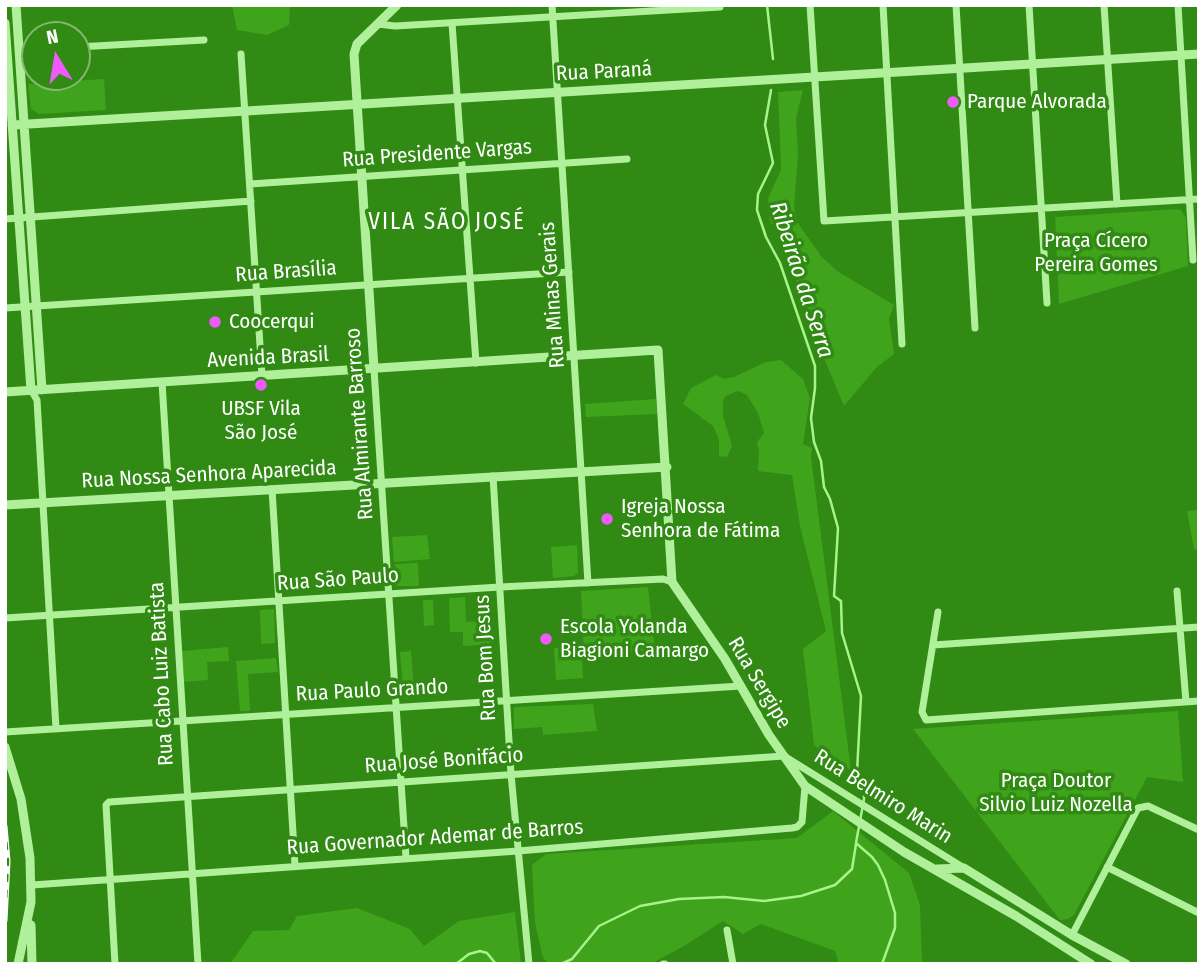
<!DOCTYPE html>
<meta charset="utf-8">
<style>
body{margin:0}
#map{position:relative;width:1204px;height:969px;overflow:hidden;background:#318a13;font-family:"Fira Sans Condensed",sans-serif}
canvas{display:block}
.frame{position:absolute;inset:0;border:7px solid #fff;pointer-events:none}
.north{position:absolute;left:21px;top:21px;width:70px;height:70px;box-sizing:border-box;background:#318a13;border:2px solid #83b971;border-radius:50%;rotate:349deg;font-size:19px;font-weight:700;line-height:28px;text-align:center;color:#fff}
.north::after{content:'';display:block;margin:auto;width:24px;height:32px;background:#ef5aff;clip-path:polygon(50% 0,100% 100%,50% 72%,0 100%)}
</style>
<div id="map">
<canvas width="1204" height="969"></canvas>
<div class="frame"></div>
<div class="north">N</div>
</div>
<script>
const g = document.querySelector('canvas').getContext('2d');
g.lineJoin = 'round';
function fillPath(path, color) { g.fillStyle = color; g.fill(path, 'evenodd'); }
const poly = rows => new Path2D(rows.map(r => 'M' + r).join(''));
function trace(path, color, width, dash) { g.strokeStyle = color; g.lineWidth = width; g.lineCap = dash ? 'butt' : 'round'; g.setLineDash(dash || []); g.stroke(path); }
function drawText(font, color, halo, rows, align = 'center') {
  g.font = font + ' "Fira Sans Condensed",sans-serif'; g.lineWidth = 7; g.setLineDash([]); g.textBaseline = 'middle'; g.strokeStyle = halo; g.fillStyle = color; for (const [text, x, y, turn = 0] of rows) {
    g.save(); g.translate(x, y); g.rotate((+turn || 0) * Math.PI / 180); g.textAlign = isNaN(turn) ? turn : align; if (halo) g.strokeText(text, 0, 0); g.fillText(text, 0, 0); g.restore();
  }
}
fillPath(poly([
 [232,5,290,5,289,25,267,35,237,30],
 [104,79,106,110,39,114,31,109,28,84],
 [803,90,796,118,798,155,794,207,797,222,821,256,837,271,894,305,889,319,894,354,877,367,844,406,812,330,785,245,770,221,768,198,781,170,778,92],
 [1177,209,1181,210,1186,218,1188,266,1059,304,1055,217],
 [781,360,803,379,810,398,803,444,812,448,811,457,851,771,814,745,803,649,826,631,800,526,792,475,758,471,759,450,757,442,764,433,758,413,747,395,739,391,735,392,726,396,723,401,723,416,732,446,727,457,719,456,719,440,713,426,683,404,691,388,716,375,724,379,734,377,766,362],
 [656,399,657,414,586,417,585,404],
 [1199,510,1199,549,1194,550,1187,511],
 [427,535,430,559,394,562,392,537],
 [577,545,578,573,574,576,553,578,551,547],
 [418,563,419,586,395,586,395,564],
 [648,587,655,652,584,655,581,591],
 [465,597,466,622,493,621,494,644,463,646,463,632,450,632,449,598],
 [423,600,433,600,434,625,424,626],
 [274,609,275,643,261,644,260,610],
 [581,646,583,678,556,680,554,648],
 [228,647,229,661,207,662,208,680,184,682,182,651],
 [411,651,415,698,404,699,400,652],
 [276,658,278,672,248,674,250,711,240,711,236,661],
 [593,704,597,731,543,735,542,727,514,729,514,707],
 [1178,711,1183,782,1147,777,1074,915,1068,919,1060,920,913,729],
 [833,811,909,873,920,905,922,964,839,964,835,951,761,924,743,934,723,921,684,946,651,964,550,964,543,958,535,923,532,865,546,854,797,838],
 [357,908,410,929,424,946,459,921,515,912,521,964,230,964,253,931,289,930,297,916]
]), '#3fa41b');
trace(poly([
 [767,5,773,59],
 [771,90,765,125,773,163,758,194,757,210,766,237,780,263,815,366,815,388,811,418,814,442,821,461,824,487,830,499,838,528,834,596,841,601,842,633,861,696,857,772,864,788,864,799,856,843,872,857,878,865,885,880,895,913,895,928,882,964],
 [456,964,469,954,480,951,487,953,496,964],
 [561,964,572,959,599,926,640,906,679,899,724,897,764,901,801,896,835,885,852,869,856,844]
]), '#a8f38c', 2.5);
trace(poly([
 [552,5,588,583],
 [810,5,824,221,1199,199],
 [883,5,902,344],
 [956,5,975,328],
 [1029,5,1047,303],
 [1104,5,1117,204],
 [1178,5,1193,260],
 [452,23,476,363],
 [378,24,395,26,720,7],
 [77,47,204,40],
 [19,51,35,50],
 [241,54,262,376],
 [250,184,627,159],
 [5,219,251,201],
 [5,308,569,272],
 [374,369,406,858],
 [162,382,198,964],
 [31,390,37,400,56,729],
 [493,476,511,774,529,964],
 [272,489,295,866],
 [1177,591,1186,702],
 [938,612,922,712,926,720,1199,701],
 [5,618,500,587,663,579,672,582],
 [933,645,1199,627],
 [5,732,741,686],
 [1107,867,1199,913],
 [32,885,518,851,792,828,797,827,802,822,805,786],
 [727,930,733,964],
 [1072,935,1138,808,1148,806,1199,830],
 [115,964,106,805,109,802,784,756,964,868],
 [663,964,665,964]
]), '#b1f09b', 7);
trace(poly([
 [16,5,42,390],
 [5,23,31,390],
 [12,125,1199,54],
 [374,369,354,54,357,44,397,5],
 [5,392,658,350,672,582,725,659,769,735,805,786,904,852,1016,916,1091,964],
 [5,505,667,467],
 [5,747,21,799,30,858,31,902,18,964],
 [937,869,964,868,1072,935,1126,964],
 [31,925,32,964]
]), '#b1f09b', 9);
const rail = poly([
 [5,826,8,861,5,921]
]);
trace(rail, '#fff', 5);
trace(rail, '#318a13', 2.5, [8]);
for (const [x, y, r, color] of [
 [953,102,7,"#ef5aff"],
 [215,322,7,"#ef5aff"],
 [261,385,7,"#ef5aff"],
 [607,519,7,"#ef5aff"],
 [546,639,7,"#ef5aff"]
]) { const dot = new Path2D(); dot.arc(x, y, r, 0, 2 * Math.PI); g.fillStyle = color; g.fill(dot); trace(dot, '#318a13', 2.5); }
drawText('21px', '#fff', '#318a13', [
 ["Rua Paraná",604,72,-3],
 ["Rua Presidente Vargas",437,154,-4],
 ["Rua Brasília",286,272,-4],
 ["Rua Minas Gerais",553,295,-94],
 ["Avenida Brasil",268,358,-3],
 ["Rua Almirante Barroso",360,424,-94],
 ["Rua Nossa Senhora Aparecida",209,475,-3],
 ["Rua São Paulo",338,580,-4],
 ["Rua Bom Jesus",486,658,-93],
 ["Rua Cabo Luiz Batista",162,674,-93],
 ["Rua Sergipe",759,683,59],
 ["Rua Paulo Grando",372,691,-3],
 ["Rua José Bonifácio",444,761,-4],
 ["Rua Belmiro Marin",883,797,32],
 ["Rua Governador Ademar de Barros",435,838,-4]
]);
drawText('21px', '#fff', '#318a13', [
 ["Parque Alvorada",967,102],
 ["Coocerqui",229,322],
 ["UBSF Vila",261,409,"center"],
 ["São José",261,433,"center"],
 ["Igreja Nossa",621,507],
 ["Senhora de Fátima",621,531],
 ["Escola Yolanda",560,627],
 ["Biagioni Camargo",560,651]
], 'left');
drawText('21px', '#fff', '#318a13', [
 ["Praça Cícero",1096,241],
 ["Pereira Gomes",1096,265],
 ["Praça Doutor",1056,781],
 ["Silvio Luiz Nozella",1056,805]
]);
g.letterSpacing = '2px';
drawText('23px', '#fff', '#318a13', [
 ["VILA SÃO JOSÉ",447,223]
]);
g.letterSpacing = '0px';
drawText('italic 23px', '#fff', '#318a13', [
 ["Ribeirão da Serra",801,280,72]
]);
</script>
